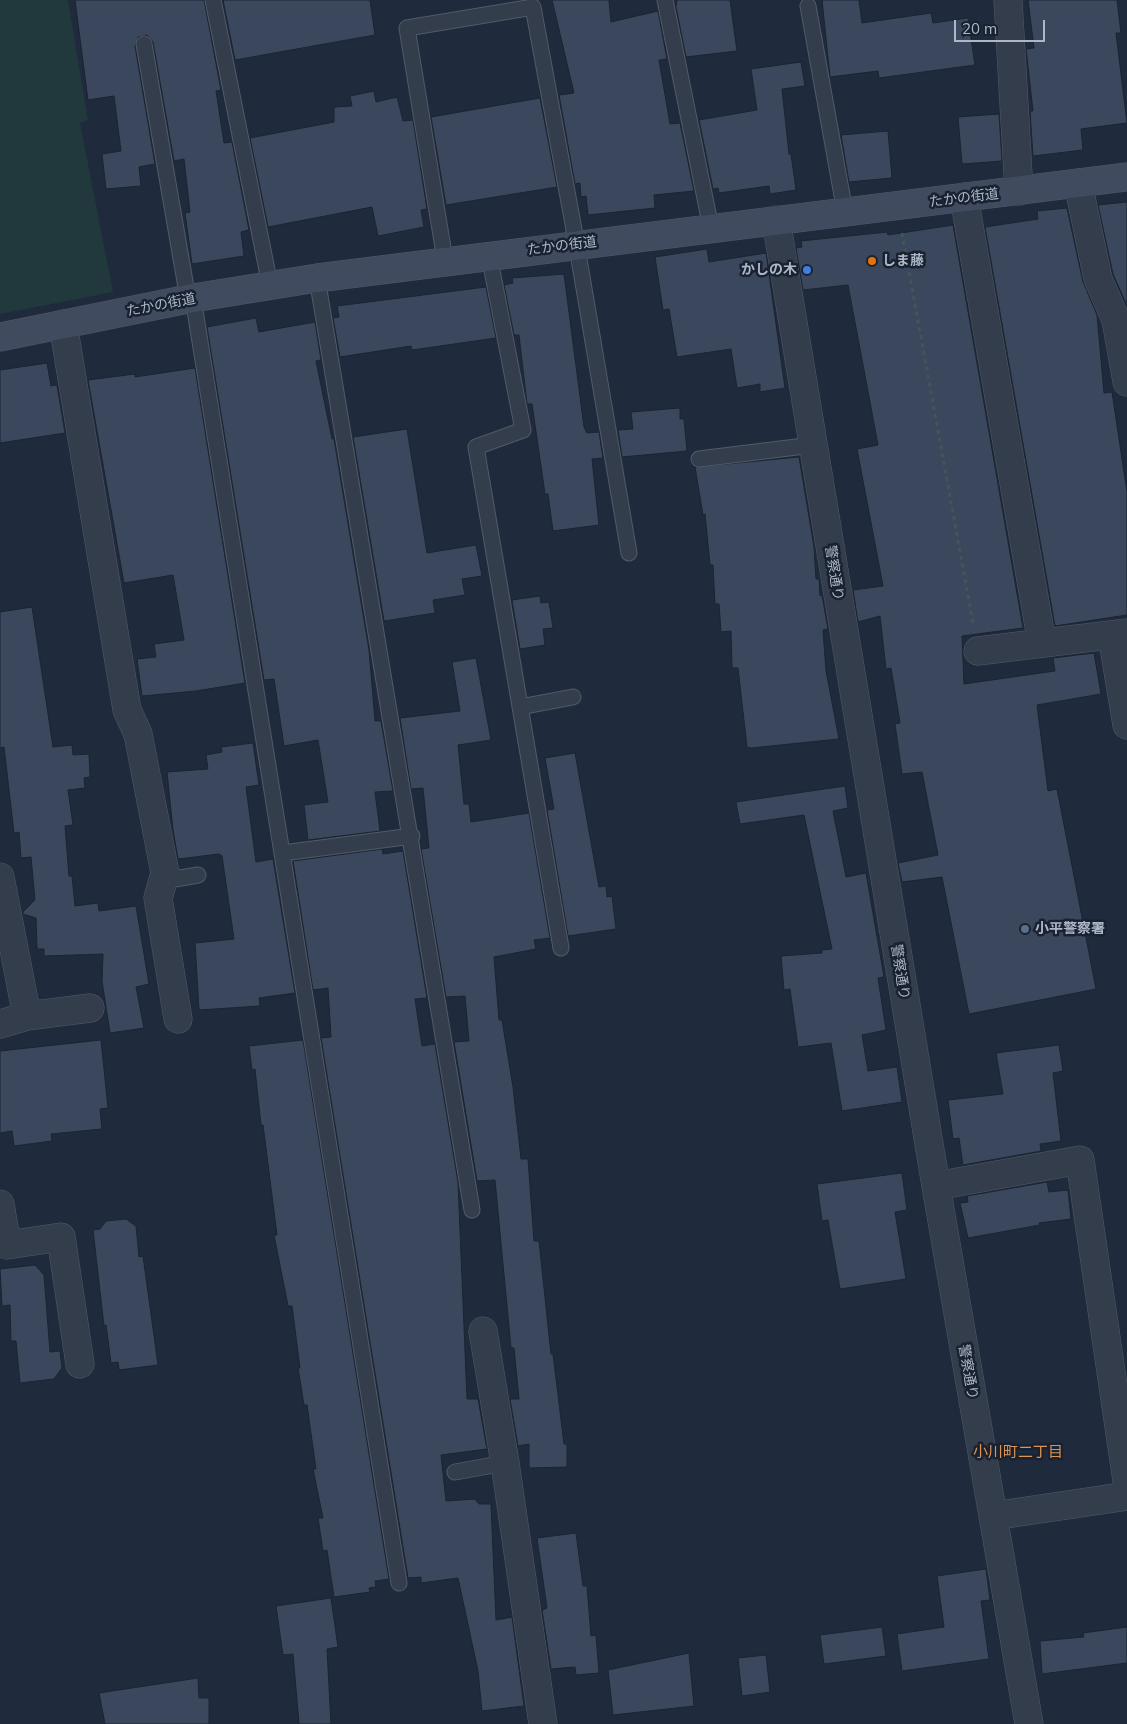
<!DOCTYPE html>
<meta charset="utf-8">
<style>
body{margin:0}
#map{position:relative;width:1127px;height:1724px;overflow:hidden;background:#1f2b3c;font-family:Mulish,sans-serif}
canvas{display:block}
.scale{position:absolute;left:954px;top:20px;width:91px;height:22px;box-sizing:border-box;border:2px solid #aeb7c8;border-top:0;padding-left:6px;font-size:15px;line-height:18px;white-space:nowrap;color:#aeb7c8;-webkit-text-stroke:4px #192230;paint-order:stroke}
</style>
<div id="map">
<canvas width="1127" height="1724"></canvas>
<div class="scale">20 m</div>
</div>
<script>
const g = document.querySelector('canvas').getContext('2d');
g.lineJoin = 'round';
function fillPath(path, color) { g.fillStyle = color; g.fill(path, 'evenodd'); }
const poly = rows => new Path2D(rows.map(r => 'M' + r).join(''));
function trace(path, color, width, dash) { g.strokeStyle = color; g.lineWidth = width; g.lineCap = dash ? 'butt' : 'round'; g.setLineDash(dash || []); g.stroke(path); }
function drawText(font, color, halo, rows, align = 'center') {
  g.font = font + ' Mulish,"Noto Sans JP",sans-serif'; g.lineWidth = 5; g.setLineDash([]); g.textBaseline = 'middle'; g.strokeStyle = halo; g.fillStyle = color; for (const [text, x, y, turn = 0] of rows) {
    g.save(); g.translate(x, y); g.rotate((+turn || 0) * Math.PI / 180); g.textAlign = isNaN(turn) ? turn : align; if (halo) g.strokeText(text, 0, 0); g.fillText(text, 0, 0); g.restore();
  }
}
fillPath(poly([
 [0,0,68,0,88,120,80,123,113,292,0,314]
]), '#21393d');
const building = poly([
 [75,0,204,0,221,90,216,91,224,143,232,142,249,230,241,232,244,256,192,264,185,213,190,212,184,159,174,161,153,42,147,35,138,37,135,46,155,164,139,167,141,186,106,189,102,154,121,151,114,96,88,100,75,0],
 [223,0,370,0,375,35,235,60,223,0],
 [552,0,609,0,611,22,658,11,667,59,659,60,670,124,680,123,694,191,654,195,655,208,588,215,586,196,581,197,580,183,575,184,559,95,574,93,552,0],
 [677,0,730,0,737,51,686,57,676,7,677,0],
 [822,0,859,0,862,23,931,13,933,23,968,18,975,65,879,78,878,71,830,77,822,0],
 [1028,0,1117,0,1121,33,1116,33,1127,123,1081,129,1083,150,1033,156,1030,111,1033,111,1026,49,1034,48,1028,0],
 [801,62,805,86,782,89,789,154,791,154,796,190,770,194,769,186,719,193,718,188,713,189,699,120,757,110,751,69,801,62],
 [374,91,376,102,397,97,403,121,413,120,427,209,421,210,424,227,378,236,372,207,268,227,250,138,334,122,334,107,352,106,350,96,374,91],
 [540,98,557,187,446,205,431,117,540,98],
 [999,114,1002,161,962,164,958,117,999,114],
 [888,131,892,178,849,182,841,135,888,131],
 [1127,202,1127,306,1113,274,1098,205,1127,202],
 [1067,208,1083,282,1097,315,1104,393,1112,392,1127,492,1127,615,1055,626,985,227,1038,219,1037,211,1067,208],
 [953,225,1023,628,962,636,964,684,1055,671,1053,658,1094,653,1101,694,1037,705,1048,791,1057,789,1096,989,969,1014,942,877,902,882,898,863,938,855,922,772,902,774,895,724,900,723,891,668,886,669,880,616,858,622,853,590,883,586,857,449,878,445,848,285,803,290,796,248,802,247,801,241,887,232,888,235,953,225],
 [707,249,709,262,766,253,785,388,760,392,760,384,737,388,731,349,677,357,669,309,663,310,655,257,707,249],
 [564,274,584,427,587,433,599,432,603,458,592,459,599,525,553,531,548,494,545,494,532,404,527,404,519,335,514,335,504,285,513,283,512,278,564,274],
 [486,287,496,338,412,350,411,346,340,357,333,318,339,317,337,306,486,287],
 [256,318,259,332,315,322,321,360,316,361,332,439,334,439,369,650,375,721,381,721,393,791,375,792,380,831,308,840,304,805,328,802,318,740,284,746,274,679,264,680,207,327,256,318],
 [47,363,51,386,57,385,65,433,0,443,0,370,47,363],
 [195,368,245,683,196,691,142,696,137,659,156,657,154,644,184,640,173,575,124,583,88,380,135,374,135,377,195,368],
 [680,408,680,419,684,419,687,451,622,457,618,430,633,429,631,412,680,408],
 [407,429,427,553,476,545,482,576,462,579,465,595,433,600,435,613,384,621,353,437,407,429],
 [799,457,814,547,816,579,819,579,820,596,822,595,828,629,823,630,826,671,839,739,751,748,747,747,738,668,732,668,731,631,721,632,719,604,715,604,713,565,710,565,705,514,703,515,695,467,799,457],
 [540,596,541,603,549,602,553,628,543,629,545,645,520,649,512,600,540,596],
 [32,607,53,747,72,745,73,755,89,754,90,777,84,778,85,788,68,790,73,825,65,826,69,876,72,876,75,906,98,903,99,911,136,906,149,984,136,987,144,1028,110,1033,102,981,103,954,44,956,44,949,37,949,36,918,23,914,23,912,35,900,31,857,21,858,19,832,14,833,4,747,0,748,0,612,32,607],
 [476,658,491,740,458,745,464,804,469,804,471,822,529,813,550,938,534,940,536,949,494,957,499,1020,502,1020,513,1087,521,1159,528,1159,534,1241,539,1241,551,1354,553,1354,564,1444,567,1444,567,1467,529,1468,529,1444,518,1446,510,1399,519,1399,514,1348,511,1348,495,1180,477,1181,454,1042,469,1041,465,996,446,997,421,849,429,848,423,788,411,789,400,718,460,711,452,662,476,658],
 [253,743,259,785,246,787,256,862,273,859,295,993,259,998,260,1006,199,1010,195,943,234,939,222,856,219,854,178,859,173,830,167,772,208,769,206,755,222,752,221,747,253,743],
 [575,753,599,887,606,886,607,897,612,896,616,929,568,936,547,810,554,809,545,758,575,753],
 [845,786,848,808,833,811,846,877,866,873,884,977,878,978,886,1030,862,1035,868,1071,897,1067,902,1102,842,1111,831,1043,798,1047,790,989,784,990,781,956,822,953,822,950,832,949,804,815,740,824,736,802,845,786],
 [382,849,383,854,403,851,427,998,415,999,422,1046,435,1044,458,1182,467,1399,478,1399,487,1449,441,1455,446,1501,475,1499,479,1504,491,1504,496,1620,512,1617,524,1706,482,1711,478,1671,458,1578,421,1583,421,1577,408,1578,321,1038,331,1037,328,988,313,990,293,861,382,849],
 [101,1040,108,1108,100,1109,102,1129,51,1134,52,1141,14,1146,12,1131,0,1133,0,1051,101,1040],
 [303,1040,389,1579,375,1581,376,1587,369,1588,370,1592,334,1597,327,1550,323,1551,318,1518,323,1518,313,1469,316,1469,307,1405,304,1405,298,1368,300,1368,292,1306,288,1306,274,1235,277,1235,263,1125,261,1125,255,1069,252,1070,249,1046,303,1040],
 [1059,1045,1063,1071,1053,1073,1061,1141,1040,1144,1041,1151,963,1165,959,1138,953,1139,948,1100,1003,1094,996,1053,1059,1045],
 [902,1173,907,1210,895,1212,906,1279,840,1289,828,1220,822,1221,817,1184,902,1173],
 [1047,1182,1049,1192,1068,1190,1071,1219,1039,1223,1040,1225,968,1238,960,1203,968,1202,967,1196,1047,1182],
 [126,1219,136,1226,139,1257,143,1256,158,1365,119,1370,118,1362,111,1363,106,1325,104,1326,93,1230,100,1229,106,1221,126,1219],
 [35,1265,44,1275,50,1352,60,1351,62,1368,54,1379,20,1383,16,1341,11,1341,10,1305,2,1306,0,1269,35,1265],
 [576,1533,583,1586,587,1586,591,1636,596,1635,599,1673,576,1675,575,1667,551,1669,542,1610,547,1608,537,1538,576,1533],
 [986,1569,990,1600,981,1601,989,1659,902,1671,897,1634,944,1627,937,1576,986,1569],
 [331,1598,338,1647,327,1649,331,1724,299,1724,293,1654,283,1655,276,1606,331,1598],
 [882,1627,886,1656,824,1664,820,1635,882,1627],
 [1127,1627,1127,1663,1042,1674,1040,1641,1084,1637,1083,1633,1127,1627],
 [689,1653,694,1706,613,1715,608,1670,689,1653],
 [766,1655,770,1692,742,1696,738,1658,766,1655],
 [198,1678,199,1698,209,1698,209,1724,105,1724,99,1693,198,1678]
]);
fillPath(building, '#3b475c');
trace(building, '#1b2432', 1);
const lane = poly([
 [213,0,270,285],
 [665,0,711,228],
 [808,6,845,212],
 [144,44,188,299],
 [489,255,523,430,476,447,561,948],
 [445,260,407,28,533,7,573,224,629,553],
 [317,278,472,1210],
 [193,298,399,1583],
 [699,459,813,445],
 [520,707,573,697],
 [283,853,412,836],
 [163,881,198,875],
 [455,1472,505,1463]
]);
const street = poly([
 [1008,0,1019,191],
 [1078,183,1098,279,1116,320,1127,382],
 [964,197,1042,643],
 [776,220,936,1186,1029,1724],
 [63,324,127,710,138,734,165,873,158,898,178,1019],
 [1112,635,1127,725],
 [978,651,1127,633],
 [0,877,27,1016,0,1024],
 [27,1016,90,1008],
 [936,1186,1080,1160,1127,1481],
 [0,1204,7,1245,61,1237,80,1364],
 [483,1331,505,1463,543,1724],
 [993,1516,1127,1496]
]);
const secondary = poly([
 [0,337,193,298,317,278,1127,177]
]);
trace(lane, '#515a69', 17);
trace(street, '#515a69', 29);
trace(secondary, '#515a69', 29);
trace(poly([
 [902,233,973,623]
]), '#3f565a', 3, [4, 4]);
trace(lane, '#333d4c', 15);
trace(street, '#333d4c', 28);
trace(secondary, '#414b5f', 28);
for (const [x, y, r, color] of [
 [872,261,5,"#e8710a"],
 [807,270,5,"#3f7fe0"],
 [1025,929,5,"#5c6f8a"]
]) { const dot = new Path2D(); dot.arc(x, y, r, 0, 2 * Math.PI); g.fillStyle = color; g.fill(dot); trace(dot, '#192230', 2); }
drawText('14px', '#aeb7c8', '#192230', [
 ["たかの街道",964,198,-7],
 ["たかの街道",562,246,-7],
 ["たかの街道",161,305,-11],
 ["警察通り",834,573,81],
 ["警察通り",900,972,81],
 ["警察通り",968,1372,80]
]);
drawText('bold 14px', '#aeb7c8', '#192230', [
 ["しま藤",882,261],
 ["かしの木",797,270,"right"],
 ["小平警察署",1035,929]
], 'left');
drawText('15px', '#de9453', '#192230', [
 ["小川町二丁目",1018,1452]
]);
</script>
